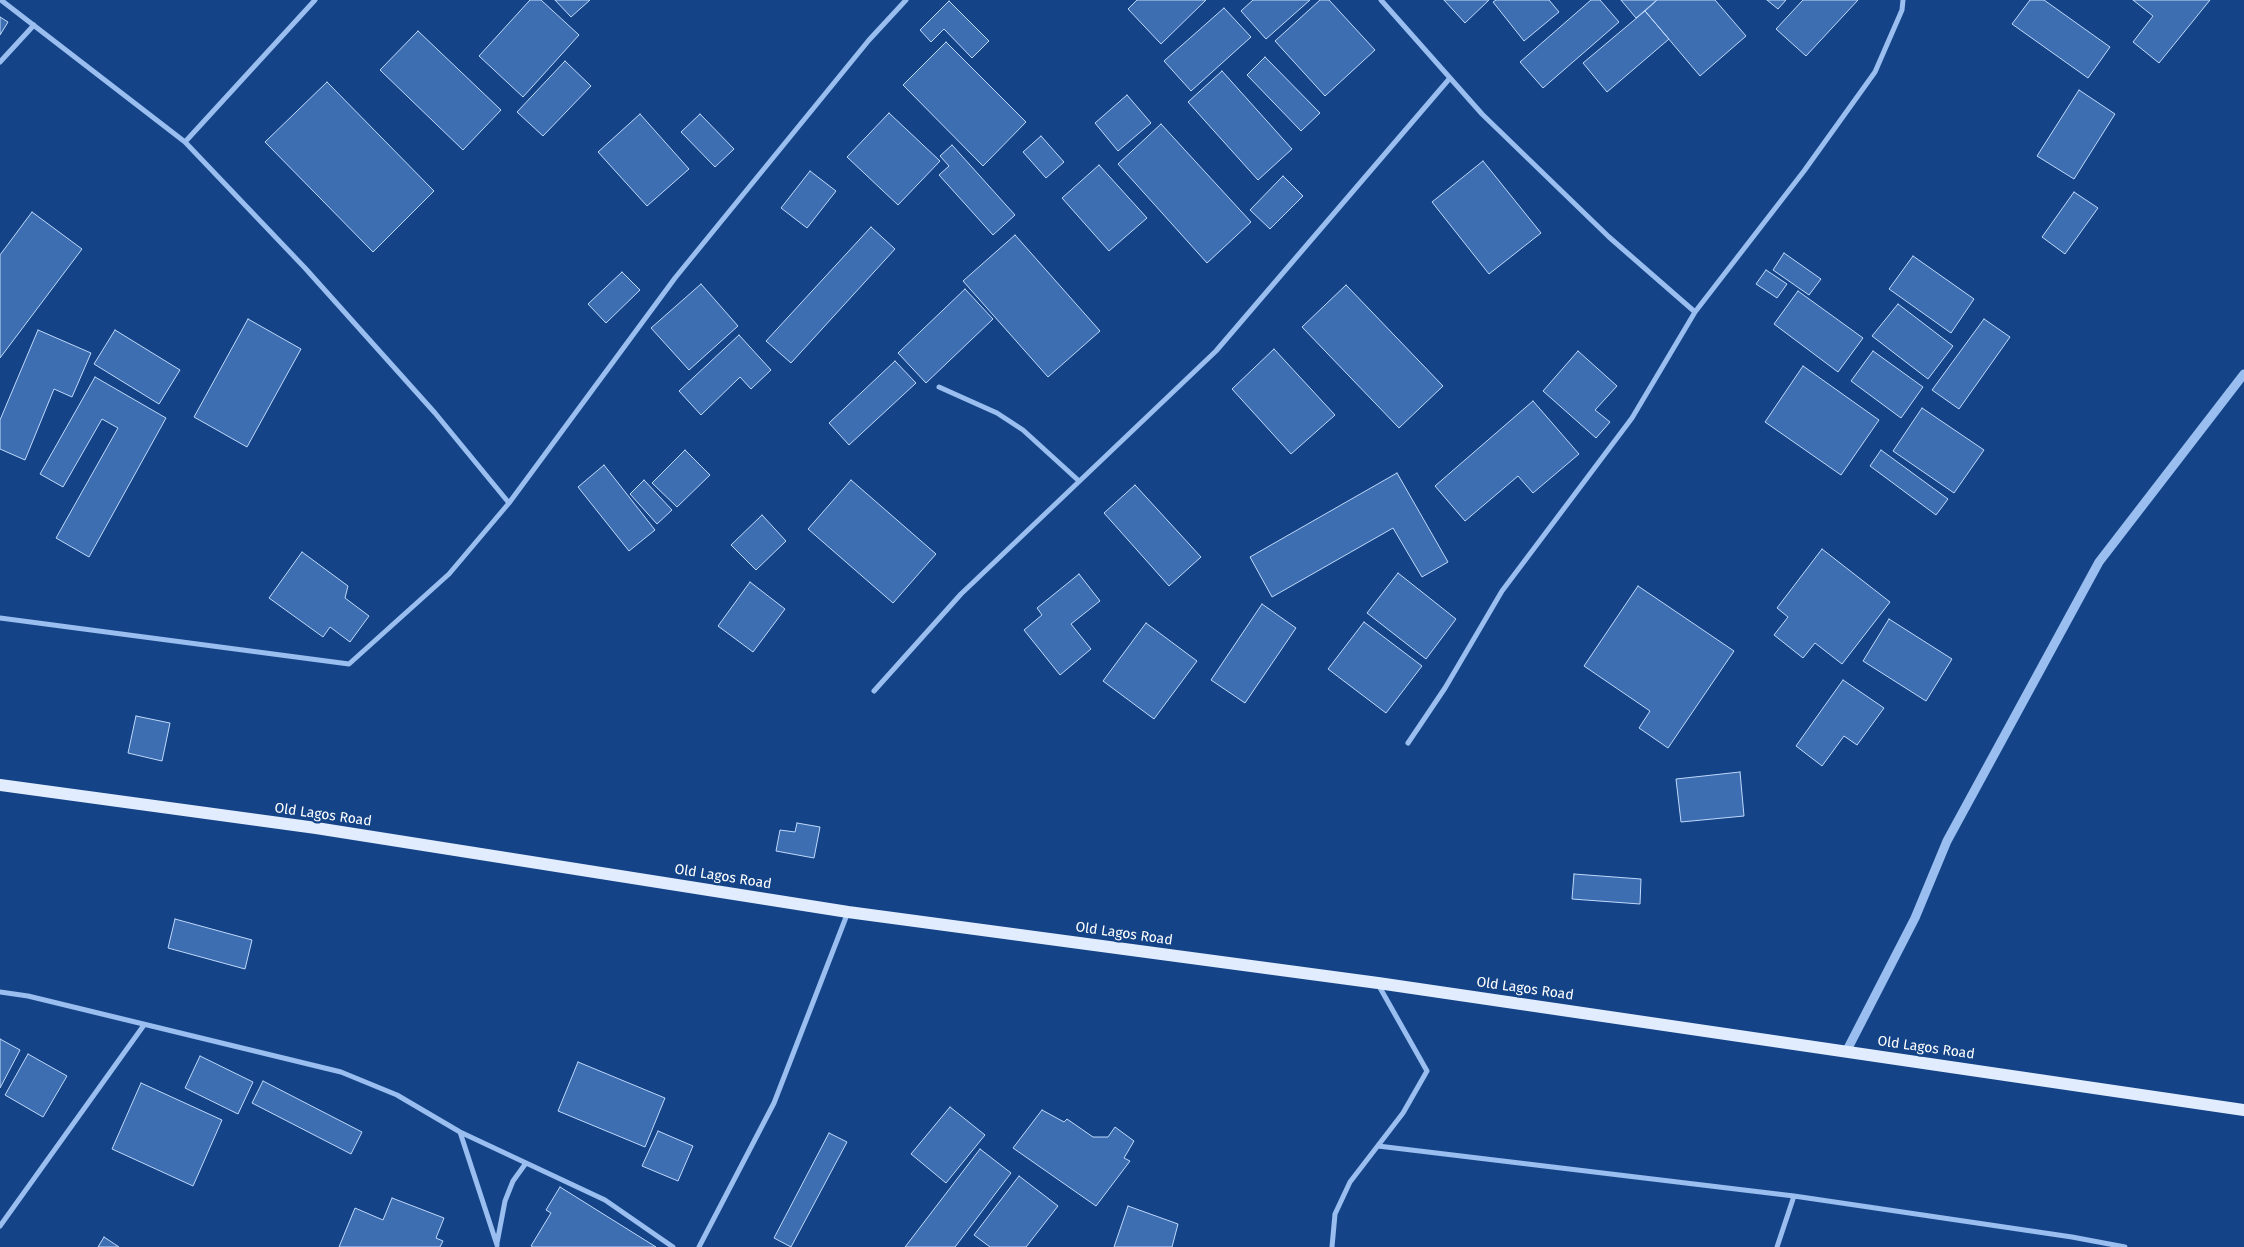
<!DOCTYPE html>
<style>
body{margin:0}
canvas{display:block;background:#144487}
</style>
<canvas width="2244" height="1247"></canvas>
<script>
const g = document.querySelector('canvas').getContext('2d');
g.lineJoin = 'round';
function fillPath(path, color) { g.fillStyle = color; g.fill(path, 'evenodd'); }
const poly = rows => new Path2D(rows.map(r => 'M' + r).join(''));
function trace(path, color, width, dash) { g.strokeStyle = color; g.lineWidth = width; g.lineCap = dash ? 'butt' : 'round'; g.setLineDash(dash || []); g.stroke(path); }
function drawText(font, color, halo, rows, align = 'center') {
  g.font = font + ' "Fira Sans",sans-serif'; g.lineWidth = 4.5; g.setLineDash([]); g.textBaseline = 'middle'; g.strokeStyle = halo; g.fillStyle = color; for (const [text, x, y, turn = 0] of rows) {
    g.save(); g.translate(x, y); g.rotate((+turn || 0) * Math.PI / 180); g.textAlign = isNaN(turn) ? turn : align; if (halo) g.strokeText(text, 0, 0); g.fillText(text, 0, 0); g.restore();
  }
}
const building = poly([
 [530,0,541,0,579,35,523,97,479,56,530,0],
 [555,0,590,0,571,17,555,0],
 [1137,0,1206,0,1161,44,1128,9,1137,0],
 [1253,0,1310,0,1266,39,1241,11,1253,0],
 [1320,0,1329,0,1375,50,1325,96,1275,41,1320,0],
 [1444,0,1489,0,1465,23,1444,0],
 [1496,0,1549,0,1559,12,1524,41,1493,2,1496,0],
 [1591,0,1600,0,1619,22,1543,88,1520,62,1591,0],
 [1621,0,1657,0,1636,18,1621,0],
 [1657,0,1715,0,1746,36,1700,76,1645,11,1657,0],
 [1767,0,1786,0,1778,9,1767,0],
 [1803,0,1858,0,1806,56,1776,29,1803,0],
 [2030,0,2044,0,2110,47,2088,78,2012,24,2030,0],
 [2133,0,2210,0,2159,63,2133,42,2153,16,2133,0],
 [949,1,989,41,972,58,944,29,931,42,920,30,949,1],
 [1224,8,1251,37,1191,91,1164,61,1224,8],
 [1645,11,1669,39,1607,92,1583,63,1645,11],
 [0,17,8,22,0,35,0,17],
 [418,31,501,110,463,150,380,70,418,31],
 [946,42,1026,122,983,166,903,85,946,42],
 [1265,57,1320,113,1301,131,1247,75,1265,57],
 [565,61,591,86,543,136,517,112,565,61],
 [1222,71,1292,149,1258,180,1188,102,1222,71],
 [327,82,434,191,373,252,265,142,327,82],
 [2079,90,2115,114,2074,179,2037,156,2079,90],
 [1127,95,1151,123,1118,151,1095,123,1127,95],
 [889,113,940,161,898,205,847,157,889,113],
 [640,114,689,169,647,206,598,152,640,114],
 [700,114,734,149,715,167,681,132,700,114],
 [1161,124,1251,222,1207,263,1118,164,1161,124],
 [1041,136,1064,162,1046,178,1023,152,1041,136],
 [952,145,1015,215,993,235,939,175,949,166,940,156,952,145],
 [1483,161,1541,233,1489,274,1432,202,1483,161],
 [1099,165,1147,218,1109,251,1062,198,1099,165],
 [810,171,836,191,807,228,781,208,810,171],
 [1283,176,1303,196,1270,229,1250,210,1283,176],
 [2074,192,2098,208,2065,254,2042,237,2074,192],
 [32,212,82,249,0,358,0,255,32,212],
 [871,227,895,249,791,363,766,341,871,227],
 [1015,235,1100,331,1048,377,963,281,1015,235],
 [1784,253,1821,279,1809,295,1773,270,1784,253],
 [1913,256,1974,299,1951,333,1889,289,1913,256],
 [1766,270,1787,284,1777,298,1756,284,1766,270],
 [622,272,640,290,606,323,588,304,622,272],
 [701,284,738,326,689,370,651,328,701,284],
 [1346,285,1443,386,1399,428,1302,327,1346,285],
 [965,289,993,319,926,383,898,353,965,289],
 [1798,291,1863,338,1838,372,1774,324,1798,291],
 [1898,304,1953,346,1928,379,1872,336,1898,304],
 [248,319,301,349,247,447,194,417,248,319],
 [1984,319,2010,337,1959,409,1932,390,1984,319],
 [38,330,91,353,72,397,54,389,25,460,0,449,0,420,38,330],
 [115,330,180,370,159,404,94,364,115,330],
 [739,335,771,370,751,389,740,377,701,415,679,391,739,335],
 [1274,349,1335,415,1291,454,1232,389,1274,349],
 [1578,351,1617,386,1595,410,1610,422,1596,438,1543,391,1578,351],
 [1873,351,1923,387,1901,418,1851,381,1873,351],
 [895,361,916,383,849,445,829,423,895,361],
 [1803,366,1879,420,1841,475,1765,422,1803,366],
 [95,377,166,418,89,557,56,538,118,428,102,419,63,487,40,474,95,377],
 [1533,401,1579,454,1533,493,1518,476,1465,521,1435,486,1533,401],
 [1922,408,1984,450,1954,493,1893,451,1922,408],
 [685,450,710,475,677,507,652,483,685,450],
 [1881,450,1948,499,1936,515,1870,466,1881,450],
 [604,465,655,530,629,551,578,487,604,465],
 [1397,473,1448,562,1422,577,1393,528,1272,597,1250,557,1397,473],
 [644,480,672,510,657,524,630,494,644,480],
 [851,480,936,554,893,603,808,529,851,480],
 [1135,485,1201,557,1169,586,1104,513,1135,485],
 [762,515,786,541,756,570,731,545,762,515],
 [1822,549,1890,602,1842,664,1815,643,1803,658,1774,635,1788,617,1777,608,1822,549],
 [302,552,348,586,345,598,369,616,350,642,330,627,323,637,269,598,302,552],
 [1398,573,1456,619,1426,659,1367,613,1398,573],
 [1079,574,1100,601,1071,624,1091,649,1060,675,1024,630,1042,615,1037,608,1079,574],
 [750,582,785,609,753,652,718,626,750,582],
 [1638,586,1734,651,1668,748,1639,728,1650,711,1584,666,1638,586],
 [1262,604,1296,628,1245,703,1211,680,1262,604],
 [1889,619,1952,659,1926,701,1863,661,1889,619],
 [1364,622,1422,666,1386,713,1328,669,1364,622],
 [1146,623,1197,661,1154,719,1103,681,1146,623],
 [1843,680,1884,708,1857,745,1844,736,1822,766,1796,746,1843,680],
 [136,716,170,723,162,761,128,753,136,716],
 [1740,772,1744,816,1681,822,1676,779,1740,772],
 [797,823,820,827,814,858,776,851,780,830,795,832,797,823],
 [1574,874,1641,879,1640,904,1572,899,1574,874],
 [175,919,252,940,245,969,168,948,175,919],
 [0,1039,20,1050,0,1088,0,1039],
 [28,1054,67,1076,43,1117,5,1095,28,1054],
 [200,1056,253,1082,238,1114,185,1088,200,1056],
 [578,1062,665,1098,645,1147,558,1111,578,1062],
 [263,1081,362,1132,351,1154,252,1103,263,1081],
 [141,1083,222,1120,193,1186,112,1149,141,1083],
 [950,1107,985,1135,946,1183,911,1154,950,1107],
 [1042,1110,1064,1122,1067,1119,1093,1137,1108,1137,1115,1127,1134,1141,1124,1158,1130,1161,1096,1206,1013,1148,1042,1110],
 [658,1131,693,1146,678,1181,642,1166,658,1131],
 [829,1133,847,1142,791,1247,774,1238,829,1133],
 [980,1149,1011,1173,955,1247,905,1247,980,1149],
 [1019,1176,1058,1206,1026,1247,990,1247,974,1235,1019,1176],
 [560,1187,656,1247,533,1247,531,1246,551,1213,546,1210,560,1187],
 [392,1198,444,1218,436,1238,443,1241,440,1247,339,1247,355,1208,383,1220,392,1198],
 [1128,1206,1178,1224,1172,1247,1114,1247,1128,1206],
 [104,1237,119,1247,98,1247,104,1237]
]);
fillPath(building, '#3d6eb1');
trace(building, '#bfd9fb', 1);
trace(poly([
 [1,0,185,142,305,268,435,413,509,503],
 [1381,0,1482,114,1609,237,1695,312],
 [0,62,34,25],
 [185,142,315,0],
 [939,387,997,413,1023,430,1079,481],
 [0,618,349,664,449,574,509,503,675,278,869,40,906,0],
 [874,691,961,594,1216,351,1450,78],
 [1408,743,1445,688,1502,591,1632,418,1695,312,1804,171,1875,72,1902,10,1903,0],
 [0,992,28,996,341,1072,397,1095,460,1132,605,1200,673,1247],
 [460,1132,497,1245],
 [1378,1146,1794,1196,2072,1237,2125,1247],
 [0,1226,144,1025],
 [497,1243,505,1201,513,1181,526,1163],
 [699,1247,774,1103,848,912],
 [1332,1247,1335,1214,1350,1182,1403,1113,1427,1071,1379,986],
 [1777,1247,1794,1196]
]), '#99beef', 5);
trace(poly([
 [1846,1052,1915,918,1947,841,2099,562,2244,374]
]), '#99beef', 9);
trace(poly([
 [0,785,316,828,848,912,1378,983,2244,1110]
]), '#e1ecff', 12);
drawText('14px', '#fff', '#144487', [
 ["Old Lagos Road",323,815,8],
 ["Old Lagos Road",723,877,9],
 ["Old Lagos Road",1124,934,8],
 ["Old Lagos Road",1525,989,8],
 ["Old Lagos Road",1926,1048,8]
]);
</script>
